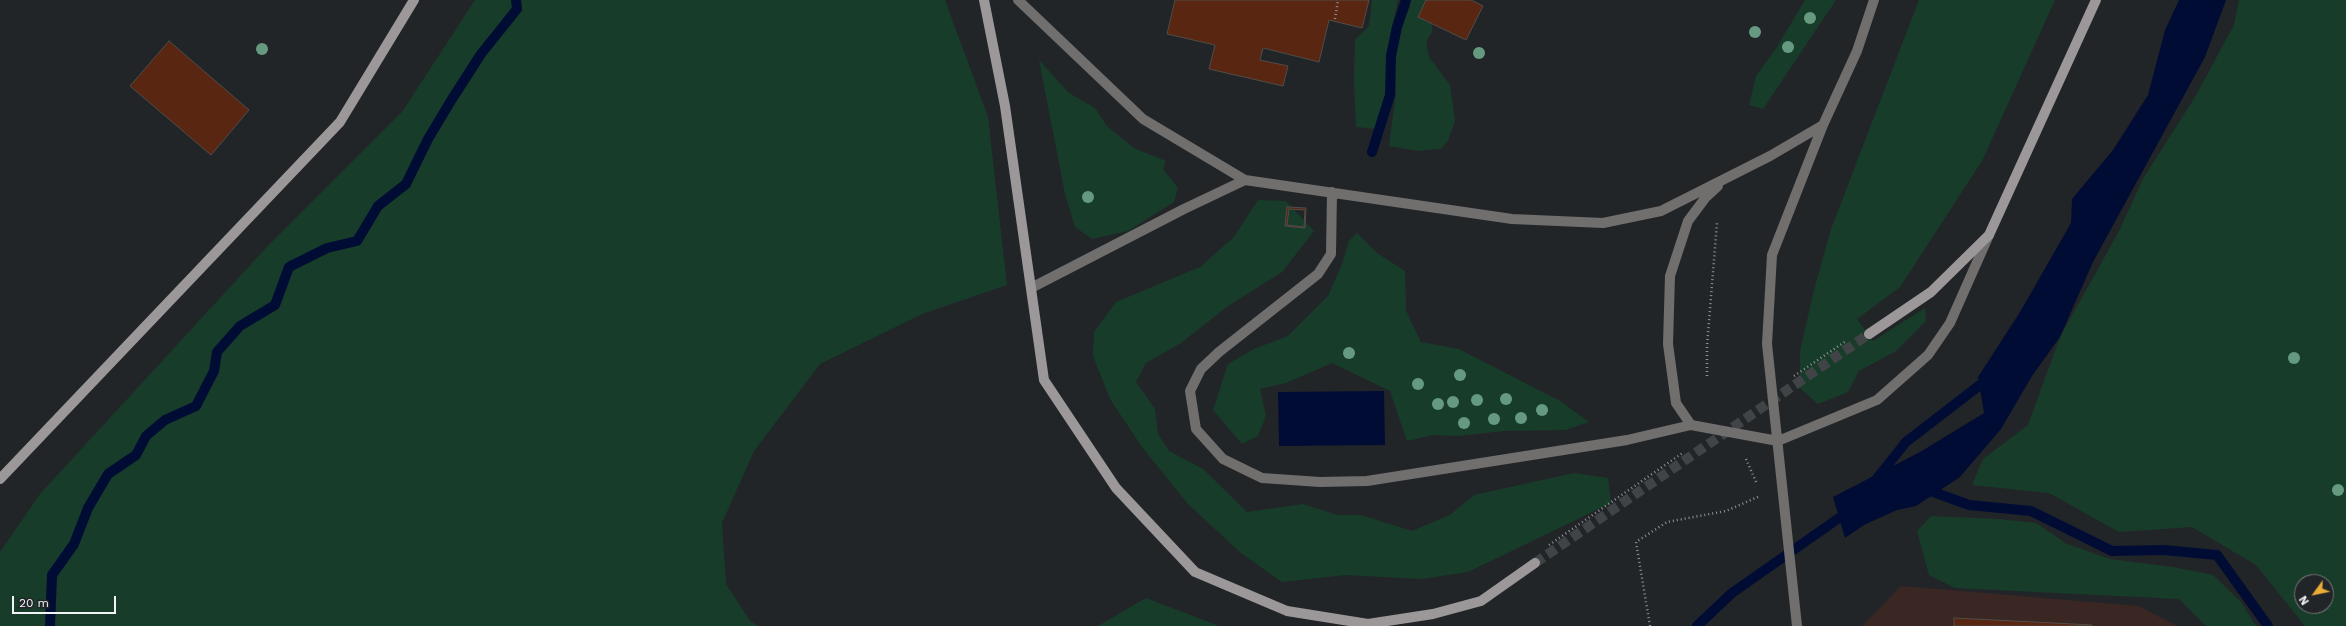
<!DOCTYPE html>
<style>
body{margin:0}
#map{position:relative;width:2346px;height:626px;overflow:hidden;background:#222528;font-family:"Work Sans",sans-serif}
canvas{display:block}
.north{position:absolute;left:2294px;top:574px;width:40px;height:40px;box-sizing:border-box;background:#222528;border:1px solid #75787a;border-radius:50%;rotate:237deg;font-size:11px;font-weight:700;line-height:16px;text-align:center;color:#f1f4f6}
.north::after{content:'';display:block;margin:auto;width:14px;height:18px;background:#e8ac37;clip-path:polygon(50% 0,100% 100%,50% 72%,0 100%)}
.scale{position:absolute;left:12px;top:596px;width:104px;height:18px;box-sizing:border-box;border:2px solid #f1f4f6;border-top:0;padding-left:5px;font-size:12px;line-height:14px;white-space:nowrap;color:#f1f4f6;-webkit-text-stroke:3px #222528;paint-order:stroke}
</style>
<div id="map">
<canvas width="2346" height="626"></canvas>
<div class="north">N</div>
<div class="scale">20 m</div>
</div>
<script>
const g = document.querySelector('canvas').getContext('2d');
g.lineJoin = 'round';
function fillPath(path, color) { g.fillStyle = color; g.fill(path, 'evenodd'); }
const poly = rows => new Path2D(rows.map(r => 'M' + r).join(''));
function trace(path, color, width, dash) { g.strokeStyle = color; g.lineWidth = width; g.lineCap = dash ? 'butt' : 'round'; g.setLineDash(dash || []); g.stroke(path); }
fillPath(poly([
 [1901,586,2138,606,2177,626,1862,626]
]), '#3a2723');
fillPath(poly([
 [475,0,945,0,988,117,1007,285,922,314,820,364,754,451,722,523,726,584,750,621,758,626,0,626,0,552,40,494,265,249,402,112],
 [1372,0,1398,0,1390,36,1384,118,1377,129,1356,127,1354,81,1355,40,1369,26],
 [1410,0,1432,0,1432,32,1426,42,1429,57,1450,85,1455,121,1448,141,1441,149,1418,151,1389,146,1396,92,1394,58,1398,34,1410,7],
 [1805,0,1836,0,1763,109,1749,105,1756,76,1777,47],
 [1919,0,2055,0,1982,161,1900,287,1857,319,1873,341,1925,308,1926,321,1896,351,1859,371,1848,392,1818,404,1800,388,1800,351,1814,290,1831,229],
 [2239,0,2346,0,2346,626,2305,626,2256,565,2192,527,2119,532,2049,493,1972,485,1983,459,2028,425,2060,337,2118,233,2144,177,2195,97,2234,25],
 [2302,582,2326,582,2326,606,2302,606],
 [1039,60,1069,93,1095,108,1107,126,1134,148,1166,161,1163,169,1178,188,1174,202,1128,231,1092,239,1075,227,1065,194],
 [1258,200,1286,201,1314,231,1282,272,1228,306,1181,343,1146,363,1136,382,1155,409,1158,434,1169,451,1203,469,1247,512,1303,504,1337,515,1361,515,1412,531,1450,515,1474,495,1574,473,1608,478,1611,503,1468,572,1422,579,1345,575,1282,582,1241,553,1188,504,1142,447,1110,399,1093,356,1094,332,1116,302,1200,267,1234,237],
 [1357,233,1377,253,1405,271,1406,311,1421,342,1459,349,1560,401,1589,422,1565,430,1504,431,1458,436,1433,435,1407,441,1390,391,1332,363,1286,383,1260,389,1266,416,1258,436,1242,444,1213,410,1228,364,1254,349,1288,336,1328,296,1342,264,1349,241],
 [1931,516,1998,519,2036,523,2067,544,2110,559,2173,567,2213,575,2241,602,2256,626,2206,626,2179,599,1955,588,1929,575,1917,531],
 [1146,598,1219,626,1098,626]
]), '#183c2a');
fillPath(poly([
 [2179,0,2226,0,2205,57,2093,262,2060,337,2032,376,2001,429,1960,477,1916,506,1897,510,1864,525,1845,538,1833,497,1920,452,1984,413,1978,377,2020,312,2071,223,2072,199,2113,150,2148,95,2165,30],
 [1384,391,1385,445,1279,446,1278,392]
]), '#010c34');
trace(poly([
 [1372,152,1390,95,1391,56,1397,27,1406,0],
 [1874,482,1906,442,1989,378],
 [1925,489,1969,505,2031,511,2112,551,2164,550,2217,555,2268,626],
 [50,626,52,575,74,544,88,508,108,474,136,455,146,436,165,420,196,406,214,371,217,352,240,326,275,305,289,267,327,248,357,241,378,206,406,184,428,139,452,99,481,54,517,9,516,0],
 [1697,626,1732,593,1849,511]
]), '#010c34', 10);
const building = poly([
 [1175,0,1369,0,1362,28,1329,20,1319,62,1263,48,1260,60,1288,66,1283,86,1209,69,1215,45,1167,34,1175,0],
 [1426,0,1471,0,1483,6,1466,40,1418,17,1426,0],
 [169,41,249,110,211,155,130,86,169,41],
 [1287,207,1306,208,1305,228,1285,226,1287,207],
 [1289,209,1305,210,1304,227,1287,225,1289,209],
 [1954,618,2092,625,2092,626,1954,626,1954,618]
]);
fillPath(building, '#592612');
trace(building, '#514c4a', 1);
trace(poly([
 [1535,563,1869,334]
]), '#414447', 10, [10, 5]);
trace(poly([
 [1335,19,1338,0],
 [1707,376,1707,346,1717,223],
 [1794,376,1846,341],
 [1746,459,1757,484],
 [1549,545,1684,452],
 [1650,626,1636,542,1667,522,1726,511,1760,496]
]), '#909396', 2.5, [1, 3]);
trace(poly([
 [1018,0,1143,119,1245,180,1512,219,1603,223,1661,211,1770,156,1823,125],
 [1332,192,1331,254,1318,274,1219,352,1201,369,1190,391,1196,429,1223,459,1262,478,1320,482,1367,481,1627,440,1691,425,1778,441,1877,400,1928,355,1950,323,1989,235],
 [1031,288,1184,209,1245,180],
 [1691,425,1676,403,1668,344,1670,276,1688,221,1706,197,1718,186],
 [1797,626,1767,344,1772,255,1823,125,1857,51,1874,0]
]), '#716e6e', 10);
trace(poly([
 [984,0,1005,106,1044,380,1116,488,1195,572,1287,611,1368,624,1433,614,1481,601,1535,563],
 [1869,334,1931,292,1989,235,2096,0],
 [0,479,340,122,414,0]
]), '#9c9899', 10);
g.fillStyle = '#669a80';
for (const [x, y] of [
 [1810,18],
 [1755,32],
 [1788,47],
 [262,49],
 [1479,53],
 [1088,197],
 [1349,353],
 [2294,358],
 [1460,375],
 [1418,384],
 [1506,399],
 [1477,400],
 [1453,402],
 [1438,404],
 [1542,410],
 [1521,418],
 [1494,419],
 [1464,423],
 [2338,490]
]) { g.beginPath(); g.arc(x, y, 6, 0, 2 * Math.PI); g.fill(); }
</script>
